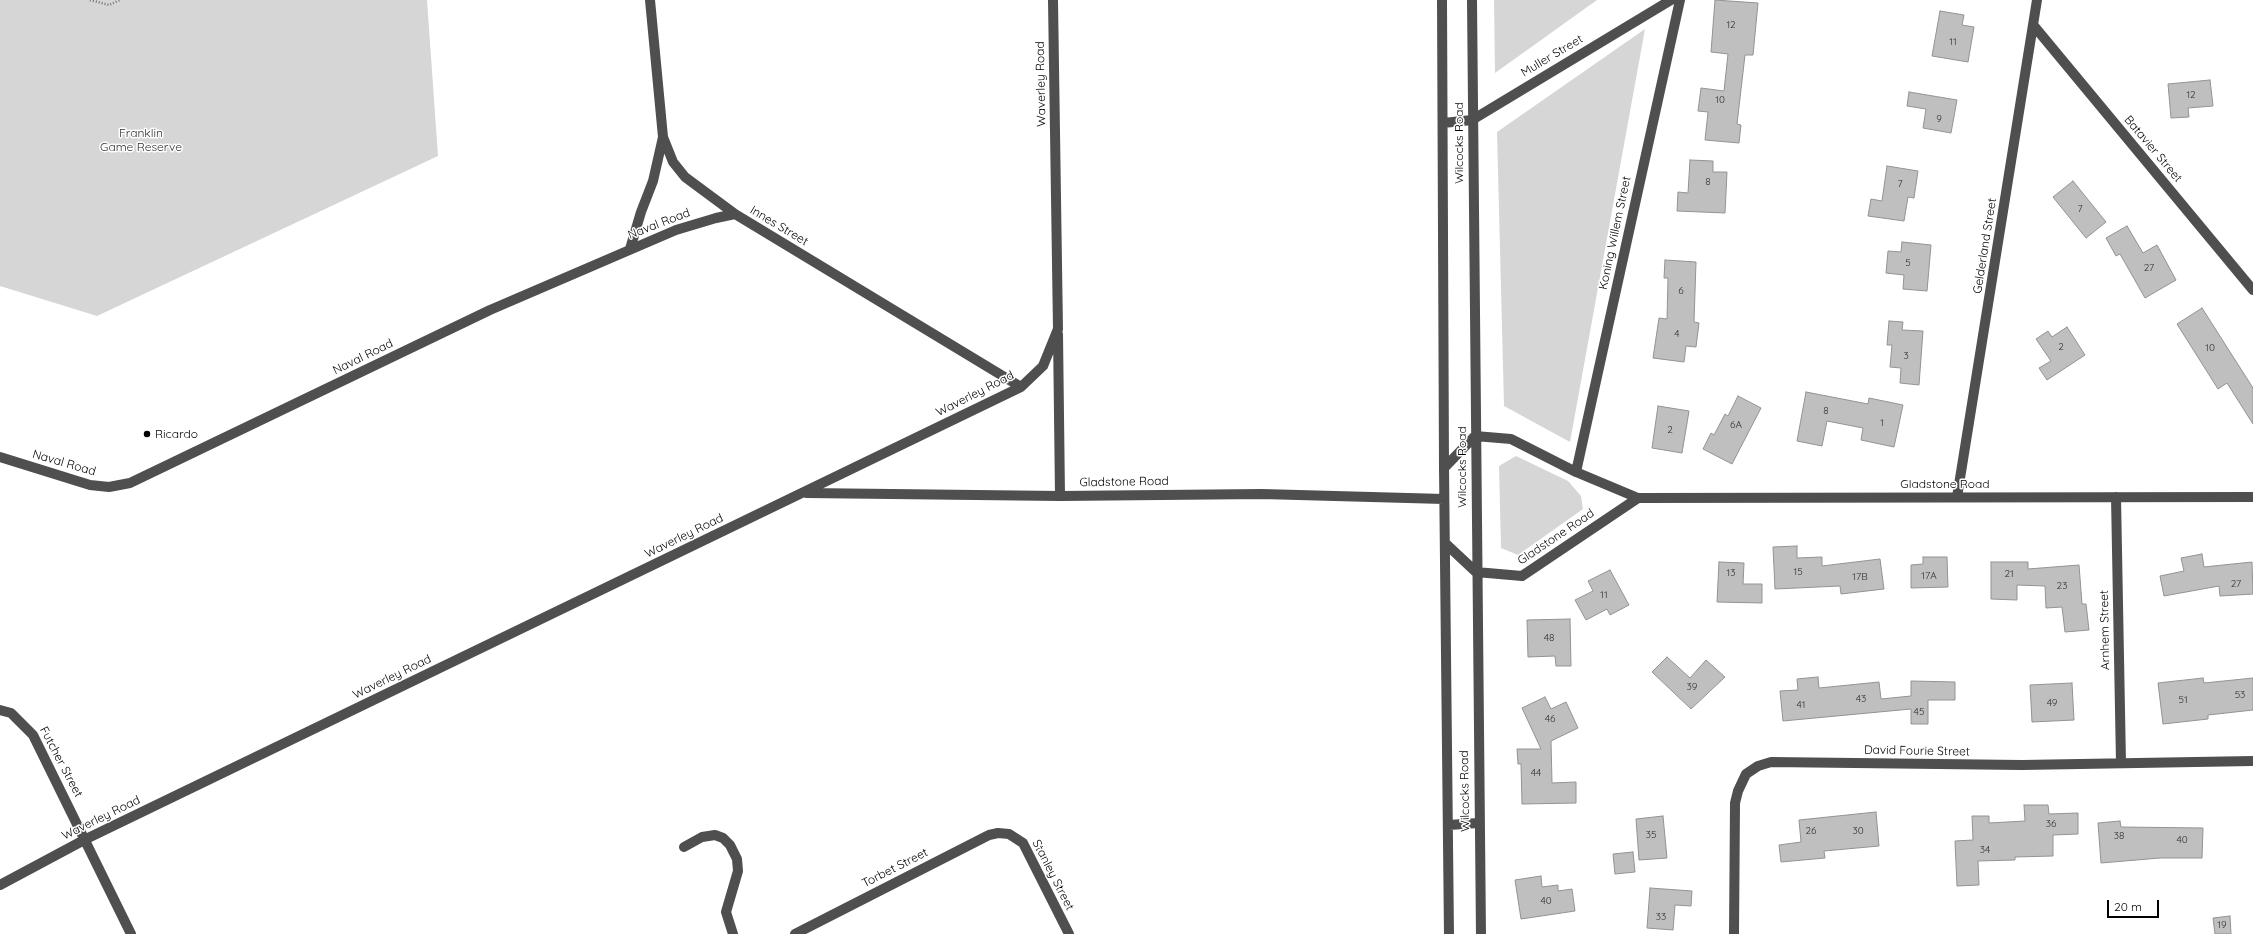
<!DOCTYPE html>
<style>
body{margin:0}
#map{position:relative;width:2253px;height:934px;overflow:hidden;background:#fff;font-family:Quicksand,sans-serif}
canvas{display:block}
.scale{position:absolute;left:2107px;top:900px;width:52px;height:18px;box-sizing:border-box;border:2px solid #000;border-top:0;padding-left:5px;font-size:12px;line-height:14px;white-space:nowrap;color:#000;-webkit-text-stroke:3px #fff;paint-order:stroke}
</style>
<div id="map">
<canvas width="2253" height="934"></canvas>
<div class="scale">20 m</div>
</div>
<script>
const g = document.querySelector('canvas').getContext('2d');
g.lineJoin = 'round';
function fillPath(path, color) { g.fillStyle = color; g.fill(path, 'evenodd'); }
const poly = rows => new Path2D(rows.map(r => 'M' + r).join(''));
function trace(path, color, width, dash) { g.strokeStyle = color; g.lineWidth = width; g.lineCap = dash ? 'butt' : 'round'; g.setLineDash(dash || []); g.stroke(path); }
function drawText(font, color, halo, rows, align = 'center') {
  g.font = font + ' Quicksand,sans-serif'; g.lineWidth = 3; g.setLineDash([]); g.textBaseline = 'middle'; g.strokeStyle = halo; g.fillStyle = color; for (const [text, x, y, turn = 0] of rows) {
    g.save(); g.translate(x, y); g.rotate((+turn || 0) * Math.PI / 180); g.textAlign = isNaN(turn) ? turn : align; if (halo) g.strokeText(text, 0, 0); g.fillText(text, 0, 0); g.restore();
  }
}
fillPath(poly([
 [0,0,427,0,438,156,97,316,0,286],
 [1494,0,1597,0,1495,73],
 [1645,29,1570,442,1504,406,1497,132],
 [1516,456,1568,481,1581,496,1583,509,1518,555,1501,548,1499,466]
]), '#d6d6d6');
const building = poly([
 [1715,0,1758,3,1753,55,1745,55,1737,124,1741,125,1739,143,1705,140,1708,112,1698,111,1701,88,1724,91,1728,54,1711,52,1715,0],
 [1940,11,1964,15,1962,25,1974,27,1968,62,1932,56,1940,11],
 [2210,80,2213,106,2188,108,2189,117,2171,118,2168,84,2210,80],
 [1909,92,1957,100,1951,133,1923,128,1926,109,1907,106,1909,92],
 [1690,160,1713,161,1713,172,1727,172,1725,213,1677,211,1678,192,1688,193,1690,160],
 [1887,166,1918,171,1914,198,1908,197,1904,221,1868,216,1871,199,1882,201,1887,166],
 [2073,181,2106,222,2086,238,2053,197,2073,181],
 [2127,226,2143,253,2157,245,2176,280,2145,298,2120,254,2116,256,2106,238,2127,226],
 [1902,242,1931,245,1927,291,1903,289,1904,275,1886,273,1888,251,1901,252,1902,242],
 [1665,260,1696,262,1694,322,1699,323,1696,347,1686,346,1684,362,1653,358,1659,318,1667,319,1668,278,1664,278,1665,260],
 [2202,308,2253,388,2253,424,2227,383,2218,389,2177,324,2202,308],
 [1889,321,1903,322,1902,330,1923,331,1919,385,1900,383,1901,368,1890,367,1892,345,1887,345,1889,321],
 [2067,327,2085,355,2047,380,2039,368,2051,361,2036,339,2048,331,2052,337,2067,327],
 [1806,392,1868,404,1869,398,1903,405,1894,447,1861,440,1863,428,1827,421,1822,446,1797,441,1806,392],
 [1738,396,1761,408,1732,464,1703,449,1711,433,1714,435,1725,414,1728,416,1738,396],
 [1658,406,1689,411,1682,453,1652,448,1658,406],
 [1797,546,1797,558,1822,557,1822,566,1880,559,1884,589,1841,594,1840,586,1775,589,1773,547,1797,546],
 [2202,554,2204,567,2252,562,2253,594,2220,596,2219,586,2164,596,2160,576,2184,571,2181,558,2202,554],
 [1923,557,1947,557,1948,587,1911,588,1911,565,1923,564,1923,557],
 [1719,562,1744,563,1743,584,1762,584,1762,603,1717,602,1719,562],
 [1991,562,2028,562,2028,569,2079,565,2082,604,2086,604,2089,630,2065,632,2062,607,2046,608,2045,586,2017,585,2017,600,1991,599,1991,562],
 [1610,570,1629,605,1610,615,1607,609,1586,620,1575,600,1593,591,1588,581,1610,570],
 [1570,619,1571,666,1556,666,1555,656,1528,657,1527,620,1570,619],
 [1667,657,1690,678,1706,660,1725,677,1691,709,1652,672,1667,657],
 [1818,677,1819,688,1879,682,1881,699,1911,696,1911,681,1955,682,1955,700,1928,700,1928,724,1911,724,1911,709,1783,721,1780,691,1798,690,1797,679,1818,677],
 [2203,678,2204,683,2253,678,2253,710,2208,715,2208,719,2163,724,2158,683,2203,678],
 [2072,683,2074,720,2032,722,2030,685,2072,683],
 [1545,697,1551,709,1566,702,1578,728,1551,741,1552,783,1576,782,1576,803,1522,804,1521,764,1518,764,1517,749,1541,749,1522,708,1545,697],
 [2024,805,2048,805,2049,814,2078,813,2078,834,2053,835,2053,856,2015,857,2015,860,1978,861,1979,885,1957,886,1955,841,1973,840,1972,816,1989,816,1989,823,2025,821,2024,805],
 [1876,812,1879,846,1824,851,1825,858,1781,862,1779,845,1801,842,1799,820,1876,812],
 [1663,816,1667,858,1639,860,1636,819,1663,816],
 [2120,821,2121,827,2203,828,2202,858,2160,858,2101,863,2098,823,2120,821],
 [1633,852,1635,872,1615,874,1613,854,1633,852],
 [1541,876,1542,887,1558,885,1558,891,1572,889,1575,911,1521,919,1515,880,1541,876],
 [1650,888,1692,891,1691,906,1675,905,1673,930,1647,928,1650,888],
 [2230,916,2231,934,2215,934,2213,918,2230,916]
]);
fillPath(building, '#bfbfbf');
trace(building, '#939393', 1);
trace(poly([
 [90,0,109,5,120,0]
]), '#717171', 2.5, [1, 2]);
trace(poly([
 [650,0,663,137,673,162,685,177,735,214,1021,387],
 [1442,0,1444,468,1449,934],
 [1472,0,1481,934],
 [2034,26,2253,290],
 [1443,123,1472,120,1671,0],
 [630,249,641,212,653,181,663,137],
 [1058,334,1060,496],
 [0,457,90,485,109,487,130,483,490,310,676,230,716,218,735,214],
 [1444,468,1475,436,1511,439,1576,472,1638,498,2253,497],
 [1576,472,1680,0],
 [806,493,1060,496,1262,494,1444,499],
 [1957,497,2037,0],
 [2116,497,2121,763],
 [1445,543,1476,572,1522,576,1638,498],
 [0,710,11,713,33,735,131,934],
 [1449,825,1478,823],
 [684,847,702,837,715,835,723,838,730,845,737,859,738,871,726,912,733,934],
 [0,885,86,839,1021,387,1043,366,1058,329,1053,0],
 [795,934,989,835,998,833,1009,834,1023,843,1069,934],
 [1734,934,1735,803,1738,791,1746,774,1758,766,1771,762,2022,765,2253,761]
]), '#4f4f4f', 10);
for (const [x, y, r, color] of [
 [147,434,4,"#000"]
]) { const dot = new Path2D(); dot.arc(x, y, r, 0, 2 * Math.PI); g.fillStyle = color; g.fill(dot); trace(dot, '#fff', 1.5); }
drawText('10px', '#303030', null, [
 ["12",1731,25],
 ["11",1953,42],
 ["12",2191,95],
 ["10",1720,100],
 ["9",1939,119],
 ["8",1708,182],
 ["7",1900,184],
 ["7",2080,209],
 ["5",1908,263],
 ["27",2149,268],
 ["6",1681,291],
 ["4",1677,334],
 ["2",2061,347],
 ["10",2210,348],
 ["3",1906,356],
 ["8",1826,411],
 ["1",1882,423],
 ["6A",1736,425],
 ["2",1670,430],
 ["15",1798,572],
 ["13",1731,573],
 ["21",2009,574],
 ["17A",1929,576],
 ["17B",1860,577],
 ["27",2236,584],
 ["23",2062,586],
 ["11",1604,595],
 ["48",1549,638],
 ["39",1692,687],
 ["53",2240,695],
 ["43",1861,699],
 ["51",2183,700],
 ["49",2052,703],
 ["41",1801,705],
 ["45",1919,712],
 ["46",1550,719],
 ["44",1536,773],
 ["36",2051,824],
 ["26",1811,831],
 ["30",1858,831],
 ["35",1651,835],
 ["38",2119,836],
 ["40",2182,840],
 ["34",1985,850],
 ["40",1546,901],
 ["33",1661,917],
 ["19",2222,925]
]);
drawText('12px', '#000', '#fff', [
 ["Muller Street",1552,56,-31],
 ["Waverley Road",1041,84,-91],
 ["Wilcocks Road",1459,143,-90],
 ["Batavier Street",2153,149,50],
 ["Naval Road",659,224,-21],
 ["Innes Street",779,226,31],
 ["Koning Willem Street",1615,233,-78],
 ["Gelderland Street",1985,246,-81],
 ["Naval Road",363,357,-26],
 ["Waverley Road",975,394,-27],
 ["Naval Road",64,463,16],
 ["Wilcocks Road",1462,467,-90],
 ["Gladstone Road",1124,482,-1],
 ["Gladstone Road",1945,484],
 ["Waverley Road",684,536,-26],
 ["Gladstone Road",1556,537,-34],
 ["Arnhem Street",2105,630,-91],
 ["Waverley Road",392,677,-26],
 ["David Fourie Street",1917,751,1],
 ["Futcher Street",61,762,62],
 ["Wilcocks Road",1465,791,-91],
 ["Waverley Road",101,818,-26],
 ["Torbet Street",895,868,-27],
 ["Stanley Street",1053,875,63]
]);
drawText('12px', '#2d2d2d', '#fff', [
 ["Franklin",141,133],
 ["Game Reserve",141,147]
]);
drawText('12px', '#000', '#fff', [
 ["Ricardo",155,434]
], 'left');
</script>
